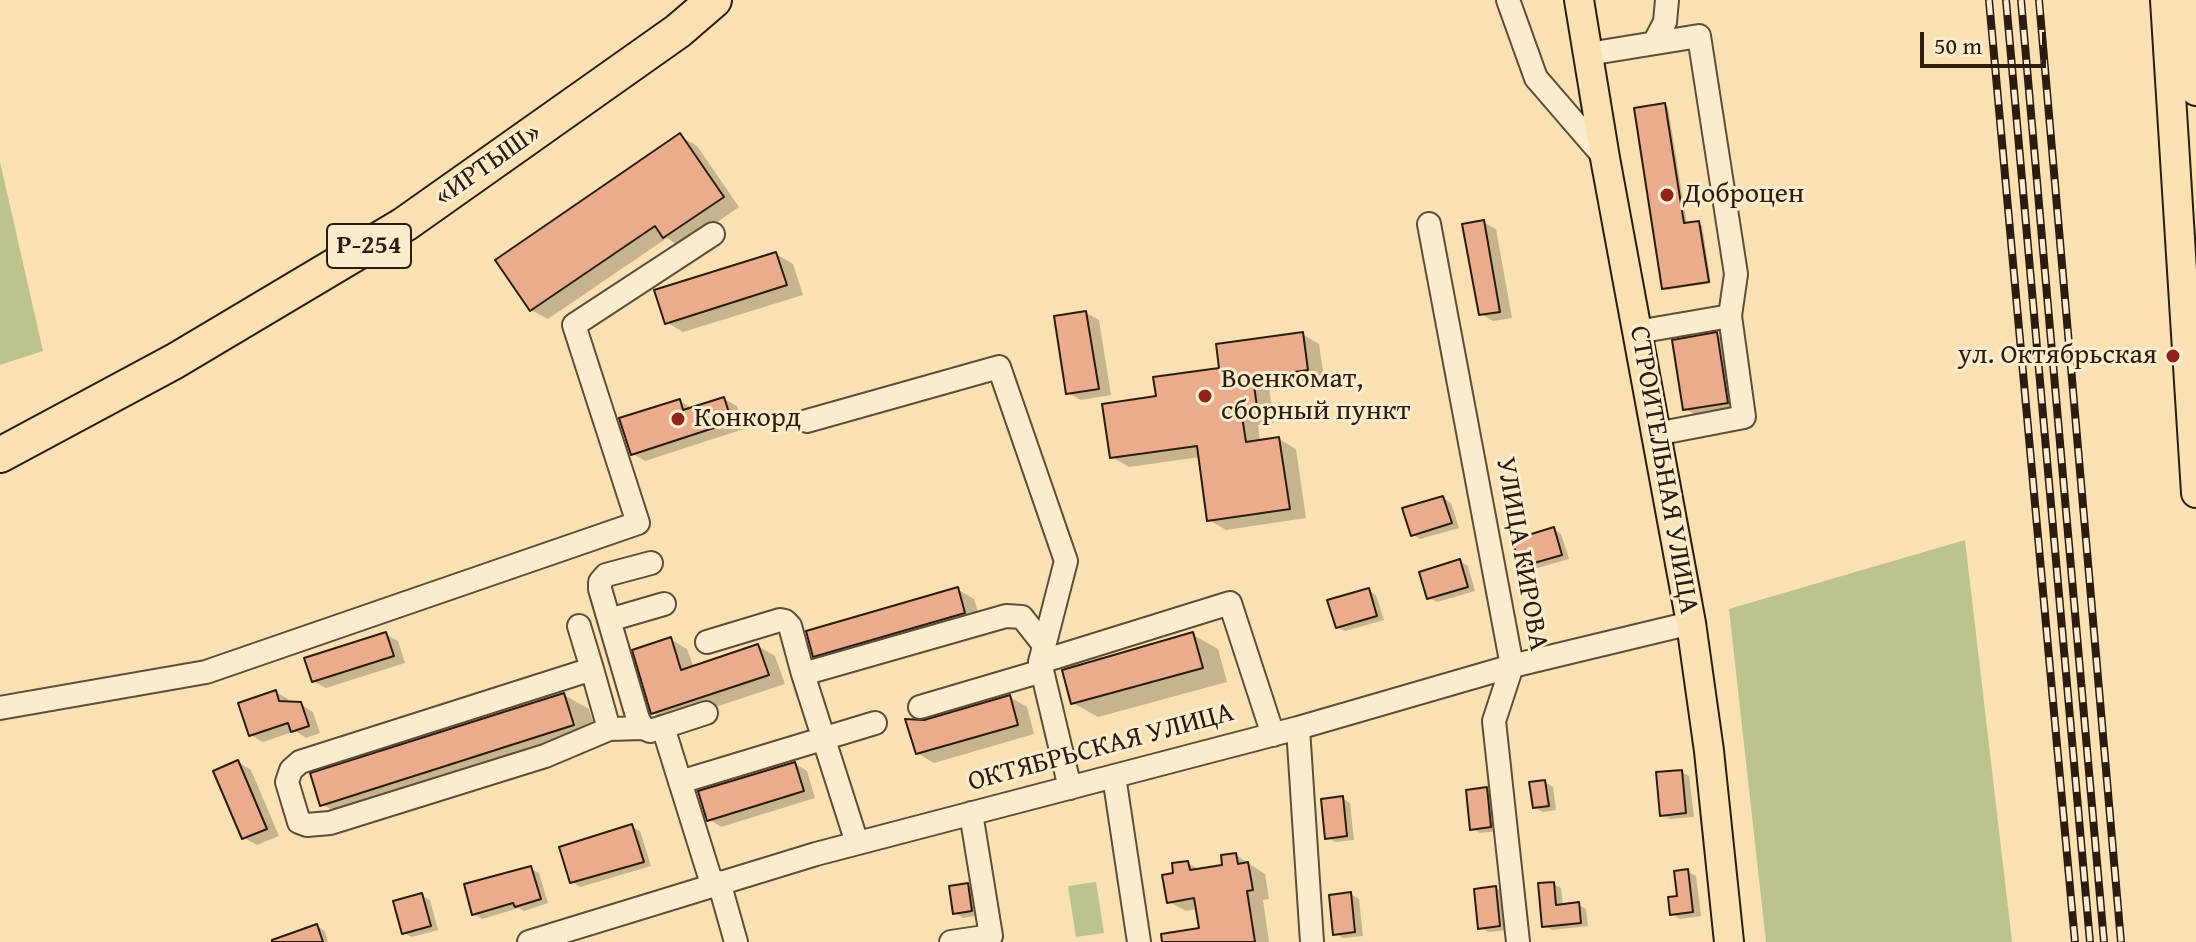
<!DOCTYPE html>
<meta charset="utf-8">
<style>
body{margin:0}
#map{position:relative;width:2196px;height:942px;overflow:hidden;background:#f9e1b3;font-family:"Gentium Book Plus",serif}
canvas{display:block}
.scale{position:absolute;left:1920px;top:32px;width:126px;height:36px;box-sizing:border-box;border:4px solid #2b1c0f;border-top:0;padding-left:10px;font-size:24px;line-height:28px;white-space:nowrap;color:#2b1c0f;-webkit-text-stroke:6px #fbecce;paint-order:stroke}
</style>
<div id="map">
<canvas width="2196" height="942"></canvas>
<div class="scale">50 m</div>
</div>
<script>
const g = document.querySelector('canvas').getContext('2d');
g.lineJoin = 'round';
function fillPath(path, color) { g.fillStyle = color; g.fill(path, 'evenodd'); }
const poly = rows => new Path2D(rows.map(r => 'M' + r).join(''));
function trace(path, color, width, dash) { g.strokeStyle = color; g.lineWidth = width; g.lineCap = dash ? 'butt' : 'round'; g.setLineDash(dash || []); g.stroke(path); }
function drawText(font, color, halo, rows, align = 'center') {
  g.font = font + ' "Gentium Book Plus",serif'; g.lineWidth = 6; g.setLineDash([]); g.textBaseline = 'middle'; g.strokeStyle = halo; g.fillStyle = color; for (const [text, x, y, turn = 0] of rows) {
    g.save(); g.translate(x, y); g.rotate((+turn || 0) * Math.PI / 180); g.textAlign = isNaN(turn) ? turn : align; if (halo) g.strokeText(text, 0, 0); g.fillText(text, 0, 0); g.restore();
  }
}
fillPath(poly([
 [0,162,43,351,0,365],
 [1965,540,2012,942,1766,942,1729,609],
 [1096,882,1104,933,1076,937,1068,886]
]), '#bcc38e');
fillPath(poly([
 [1665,105,1668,107,1687,225,1702,225,1711,283,1667,290,1664,288],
 [680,136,697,146,739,207,681,247,667,238,548,319,531,310],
 [1483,222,1496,229,1512,318,1493,321,1481,314],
 [776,254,793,264,803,295,683,332,666,322],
 [1086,313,1099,320,1111,395,1081,400,1068,393],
 [1302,334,1319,344,1324,379,1269,387,1274,423,1258,425,1260,442,1279,439,1296,449,1306,518,1226,530,1209,520,1200,457,1129,467,1112,457,1158,398],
 [1716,335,1729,342,1740,409,1698,416,1685,409],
 [724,399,737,406,744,429,645,461,633,454,680,401,693,409],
 [1443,498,1451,503,1459,528,1420,539,1412,534],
 [1553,529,1561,534,1569,559,1530,570,1522,566],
 [1460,561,1468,566,1475,591,1437,602,1429,598],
 [957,589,974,599,981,622,832,665,815,655],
 [1368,590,1376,595,1384,620,1345,631,1337,627],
 [385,634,398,641,405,663,326,688,313,681],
 [1193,635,1218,649,1227,682,1098,717,1073,703],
 [670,639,687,649,694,668,758,646,775,656,785,684,670,722,653,713],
 [276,692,288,699,290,704,300,704,313,712,320,733,306,738,295,731,263,742,251,735],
 [564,695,589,709,598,739,347,819,322,804],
 [1010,697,1027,707,1034,734,934,763,917,753,924,722],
 [238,762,251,770,279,836,257,845,244,838],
 [795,764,807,771,815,798,721,827,709,819],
 [1681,772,1689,776,1694,817,1670,819,1662,815],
 [1545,782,1553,787,1556,810,1543,812,1534,807],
 [1487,789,1495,794,1499,831,1480,833,1472,828],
 [1342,798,1350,803,1354,840,1335,842,1327,837],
 [631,826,640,831,651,866,580,887,572,882],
 [1236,855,1265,874,1269,899,1263,900,1269,942,1160,942,1202,930,1198,909,1186,911,1169,902,1176,875,1188,863,1200,870,1224,866],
 [530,868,539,873,548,903,524,911,519,908,482,919,474,914],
 [1687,871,1696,876,1701,916,1680,919,1672,914],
 [1553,884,1561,888,1563,906,1578,904,1586,909,1588,926,1552,930,1544,925],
 [968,885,976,890,980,915,963,918,955,913],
 [1496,888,1504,893,1507,930,1488,932,1480,927],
 [1351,894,1359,899,1363,936,1343,938,1335,933],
 [421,895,430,900,438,930,412,937,404,933],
 [317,926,325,931,328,942,296,942]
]), '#0003');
const building = poly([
 [1665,103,1684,223,1699,221,1709,282,1662,289,1634,108,1665,103],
 [680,133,724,197,663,238,655,226,530,311,495,260,680,133],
 [1484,220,1500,312,1479,315,1462,224,1484,220],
 [776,252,787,285,665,324,654,290,776,252],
 [1086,311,1099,389,1066,394,1054,316,1086,311],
 [1303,332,1308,370,1253,378,1258,414,1242,416,1246,442,1279,437,1290,509,1207,521,1197,446,1110,458,1102,404,1156,396,1153,377,1219,368,1216,344,1303,332],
 [1717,332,1728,403,1683,410,1672,340,1717,332],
 [724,397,732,422,631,455,619,418,680,399,683,410,724,397],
 [1443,496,1452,523,1411,536,1402,508,1443,496],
 [1554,527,1562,555,1520,567,1512,540,1554,527],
 [1460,559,1468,587,1427,599,1419,572,1460,559],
 [958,587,965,613,813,657,806,631,958,587],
 [1369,588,1377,616,1336,628,1327,600,1369,588],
 [386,632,394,656,312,682,304,658,386,632],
 [1193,632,1203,668,1071,704,1062,670,1193,632],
 [671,637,681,670,758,644,769,675,651,714,632,650,671,637],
 [276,690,279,701,301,702,309,726,291,732,288,723,249,736,238,703,276,690],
 [564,693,574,725,320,806,310,773,564,693],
 [1010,695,1018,725,916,754,905,719,924,720,1010,695],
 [238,760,267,829,242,839,213,771,238,760],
 [795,762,804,791,707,821,698,791,795,762],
 [1682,770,1686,813,1660,816,1656,772,1682,770],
 [1545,780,1549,806,1533,808,1529,782,1545,780],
 [1487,787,1491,827,1470,830,1466,790,1487,787],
 [1343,796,1347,836,1325,839,1321,799,1343,796],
 [632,824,644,862,570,883,559,847,632,824],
 [1236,853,1238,864,1248,862,1253,890,1247,891,1255,942,1162,942,1161,934,1199,928,1194,898,1167,903,1162,875,1173,873,1172,863,1188,861,1190,870,1222,865,1221,855,1236,853],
 [531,866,541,899,515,907,513,903,472,915,464,884,531,866],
 [1688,869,1693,912,1670,915,1668,897,1677,896,1674,871,1688,869],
 [1554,882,1556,905,1579,902,1581,923,1542,927,1538,883,1554,882],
 [968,883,972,911,953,914,949,886,968,883],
 [1496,886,1500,926,1478,929,1474,889,1496,886],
 [1351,892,1355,932,1333,935,1329,895,1351,892],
 [422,893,431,926,402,934,393,901,422,893],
 [317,924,323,942,272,942,272,940,317,924]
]);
fillPath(building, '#eaac8d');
trace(building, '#2b1c0f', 2);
const minor = poly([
 [1508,0,1536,78,1605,158],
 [1654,43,1665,22,1667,0],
 [1588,54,1699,36,1736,274,1730,316,1637,332],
 [1429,224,1512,666,1494,721,1518,942],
 [807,421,999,367,1066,561,1040,662,1070,788],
 [1656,434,1744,417,1730,316],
 [651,563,606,575,600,582,600,589,638,719,643,728,650,731,663,727,712,884],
 [609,620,664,604],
 [579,626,592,669,300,762,291,770,287,782,299,822,307,825,330,823,545,756,609,729,643,728],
 [707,642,780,620,785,621,790,626,803,674],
 [1040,662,1230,603,1273,735],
 [592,669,609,729],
 [920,707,1042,671],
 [0,708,206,672,638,523,574,325,713,234],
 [663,727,706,713],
 [1298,728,1312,942],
 [1114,776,1139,942],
 [680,782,875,723],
 [857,843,803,674,1006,616,1022,617,1044,645],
 [719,882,736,942],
 [529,942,816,854,1298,728,1512,666,1691,623],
 [951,942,991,936,971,813]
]);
const major = poly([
 [1579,0,1605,158,1691,623,1709,751,1729,942],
 [2165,0,2196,493],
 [2190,0,2196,91]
]);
const highway = poly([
 [0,455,175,361,405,224,678,31,714,0]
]);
trace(minor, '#5e4d38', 26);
trace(major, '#2b1c0f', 32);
trace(highway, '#2b1c0f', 38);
trace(minor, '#fbecce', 22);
trace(major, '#f9e1b3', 28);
trace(highway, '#f9e1b3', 34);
const rail = poly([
 [1989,0,2075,942],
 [2006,0,2090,942],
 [2021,0,2104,942],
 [2039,0,2121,942]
]);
trace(rail, '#2b1c0f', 8);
trace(rail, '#fbecce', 5, [15]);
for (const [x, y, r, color] of [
 [1667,195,8,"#8f2418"],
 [2173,356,8,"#8f2418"],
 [1205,396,8,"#8f2418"],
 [678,419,8,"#8f2418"]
]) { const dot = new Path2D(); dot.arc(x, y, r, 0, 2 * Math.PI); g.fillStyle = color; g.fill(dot); trace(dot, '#fbecce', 3); }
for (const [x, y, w] of [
 [369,246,84]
]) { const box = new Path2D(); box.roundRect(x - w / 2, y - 22, w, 44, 6); g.fillStyle = '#fbecce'; g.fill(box); trace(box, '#2b1c0f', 2); }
drawText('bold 26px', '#2b1c0f', null, [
 ["Р-254",369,246]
]);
drawText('28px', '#2b1c0f', '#fbecce', [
 ["«ИРТЫШ»",488,165,-35],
 ["СТРОИТЕЛЬНАЯ УЛИЦА",1663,470,80],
 ["УЛИЦА КИРОВА",1521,554,80],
 ["ОКТЯБРЬСКАЯ УЛИЦА",1101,748,-15]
]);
drawText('28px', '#2b1c0f', '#fbecce', [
 ["Доброцен",1683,195],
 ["ул. Октябрьская",2157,356,"right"],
 ["Военкомат,",1221,380],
 ["сборный пункт",1221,412],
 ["Конкорд",694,419]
], 'left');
</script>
